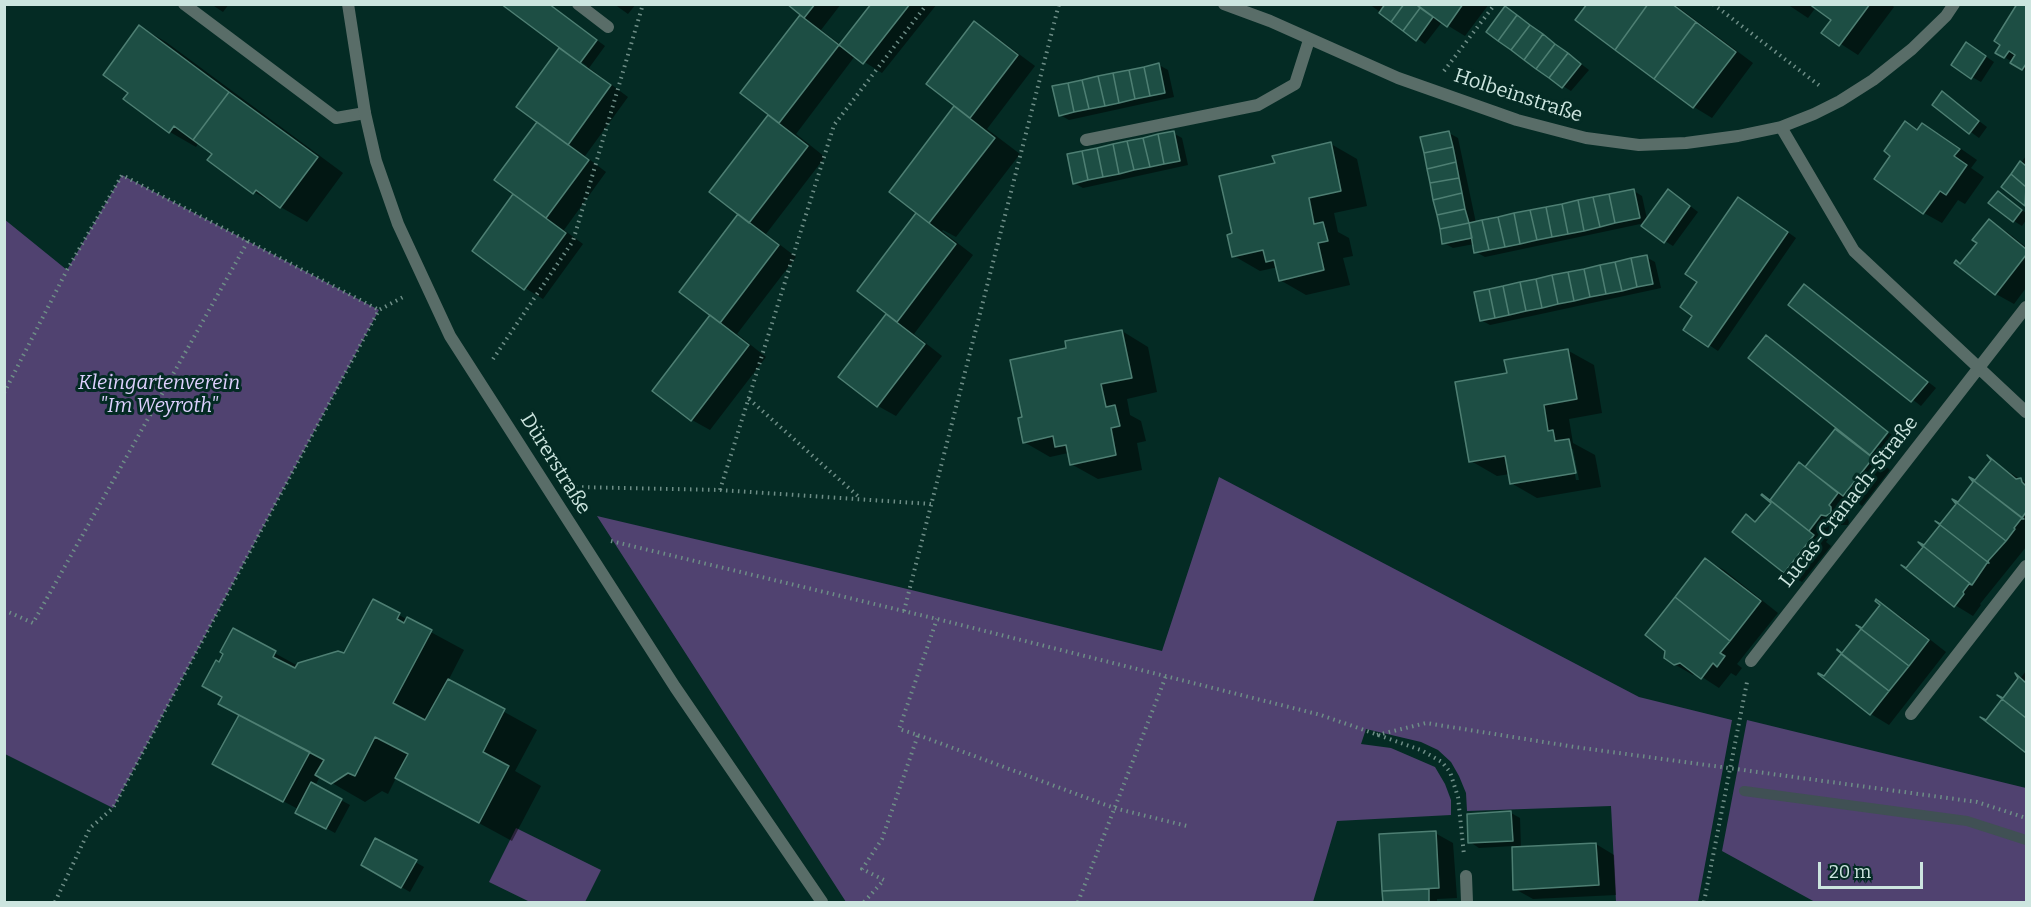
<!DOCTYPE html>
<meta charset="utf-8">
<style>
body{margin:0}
#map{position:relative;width:2031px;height:907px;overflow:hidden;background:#042b24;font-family:Bitter,serif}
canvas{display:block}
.frame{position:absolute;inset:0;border:6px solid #cce5df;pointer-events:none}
.scale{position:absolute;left:1818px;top:862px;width:105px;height:27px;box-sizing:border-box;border:3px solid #cce5df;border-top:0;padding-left:8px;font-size:18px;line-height:21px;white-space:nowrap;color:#cce5df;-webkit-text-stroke:4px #042b24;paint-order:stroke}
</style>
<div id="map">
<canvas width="2031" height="907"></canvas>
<div class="frame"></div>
<div class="scale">20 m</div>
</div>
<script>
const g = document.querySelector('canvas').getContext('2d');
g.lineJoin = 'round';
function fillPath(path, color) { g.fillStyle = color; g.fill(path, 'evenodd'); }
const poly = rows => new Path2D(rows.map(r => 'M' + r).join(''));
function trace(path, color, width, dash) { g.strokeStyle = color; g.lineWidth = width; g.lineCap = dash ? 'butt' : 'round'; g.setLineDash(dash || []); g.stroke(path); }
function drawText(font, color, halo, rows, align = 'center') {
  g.font = font + ' Bitter,serif'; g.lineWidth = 6; g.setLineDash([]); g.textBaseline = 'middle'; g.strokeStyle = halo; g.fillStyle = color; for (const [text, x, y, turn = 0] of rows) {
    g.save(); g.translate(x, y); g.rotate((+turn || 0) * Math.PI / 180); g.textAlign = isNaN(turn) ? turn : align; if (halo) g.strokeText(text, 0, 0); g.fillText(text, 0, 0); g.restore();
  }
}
fillPath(poly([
 [122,175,379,310,113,808,5,754,4,219,67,270],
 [1219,477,1639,697,1732,720,1698,902,1616,902,1611,806,1467,811,1466,793,1459,776,1451,762,1438,750,1421,742,1366,729,1361,744,1391,748,1435,767,1445,784,1451,800,1451,815,1337,821,1313,902,846,902,597,516,899,587,1162,651],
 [1747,720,2026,788,2026,902,1815,902,1722,851],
 [516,828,601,870,585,902,530,902,489,882]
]), '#504270');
fillPath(poly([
 [211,4,229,4,223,12],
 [548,4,605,46,589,68,628,97,585,156,606,172,564,230,583,244,543,299,525,288,474,251,515,194,539,122,567,51],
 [576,58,587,66,585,68,576,61],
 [614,4,636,4,628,14],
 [789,4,841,4,821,30,841,45,873,4,937,4,882,73,855,56,796,134,825,157,766,234,796,257,737,334,766,357,710,430,692,420,712,315,740,214,711,191,770,114,742,93,802,14],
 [1369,4,1489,4,1465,36,1442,22,1425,44],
 [1589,4,1674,4,1753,63,1712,118,1694,107,1577,20],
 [1787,4,1891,4,1894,7,1858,55,1824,33,1833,20,1816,7,1808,18],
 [2019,4,2026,4,2026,71,2006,58],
 [1514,13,1589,70,1571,91,1563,86],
 [974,23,992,34,1035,66,987,129,1020,154,956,237,943,230,942,231,973,255,914,334,942,356,896,416,878,406,840,376,888,314,859,291,918,213,962,111],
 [140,27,166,42,343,173,307,222,254,192,214,153,199,142,196,147,170,132,125,98,130,93],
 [1975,49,1994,62,1981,82,1972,77],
 [1159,65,1168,70,1174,97,1069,120,1060,115],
 [1943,94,1987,127,1979,138,1934,105],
 [1905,123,1919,131,1923,125,1941,135,1977,160,1971,168,1984,177,1965,204,1958,200,1942,223,1924,213],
 [1173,133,1182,138,1188,165,1083,188,1074,183],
 [1449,133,1458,138,1476,223,1634,191,1642,196,1647,219,1677,196,1698,212,1673,246,1665,241,1645,223,1485,257,1476,252,1474,244,1453,248,1444,243],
 [1331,144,1357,159,1367,206,1334,213,1338,232,1349,238,1353,256,1343,258,1350,285,1306,295,1280,280,1278,267,1260,271,1234,256,1234,234,1276,165],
 [2026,156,2026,205,2003,187],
 [1998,193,2026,213,2026,220,2022,226,2014,221],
 [1748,204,1796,238,1718,351,1685,329,1694,316],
 [1989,221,2007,232,2026,247,2026,288,2014,304,1996,294],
 [1646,257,1655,262,1661,288,1490,325,1481,320],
 [1805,286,1936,388,1921,406,1790,305],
 [1122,331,1148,347,1157,392,1127,399,1130,415,1141,421,1146,441,1137,443,1142,470,1098,479,1071,464,1068,453,1050,457,1024,442,1024,419,1068,349],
 [1567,350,1594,365,1602,413,1569,419,1573,443,1595,455,1601,487,1537,498,1511,483,1510,474,1497,476,1471,461,1508,374],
 [1570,449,1573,449,1579,480,1576,480],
 [1835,431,1847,437,1848,436,1871,455,1889,433,1896,438,1878,460,1890,470,1862,506,1857,502,1846,515,1849,522,1848,525,1839,525,1826,542,1831,546,1802,582,1784,572,1746,516,1757,523,1800,464,1806,468],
 [1992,461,2026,483,2026,547,1980,604,1981,605,1973,616,1955,605,1908,568],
 [1706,560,1724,570,1778,613,1737,664,1742,668,1736,676,1731,673,1719,688,1696,673,1693,675,1674,664],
 [373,601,464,650,448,681,537,730,515,771,541,786,512,841,396,778,388,794,382,791,365,802,320,776,315,786,350,805,335,833,297,812,298,809,232,774,241,715,224,696,220,664,233,630,298,666,344,656],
 [1882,605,1900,616,1946,652,1889,725,1871,714,1825,678],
 [2026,671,2026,752,1987,721],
 [1511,813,1520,818,1521,848,1596,844,1614,855,1616,895,1533,899,1515,889,1513,846,1479,848,1470,842],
 [1435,833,1453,843,1457,898,1437,899,1437,902,1384,902,1380,835],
 [376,840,424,867,410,892,363,865]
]), '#0007');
trace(poly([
 [1744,791,1967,821,2026,840]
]), '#405054', 10);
const building = poly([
 [501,4,549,4,597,40,580,63,501,4],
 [787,4,815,4,804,18,787,4],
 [871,4,910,4,863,64,839,45,871,4],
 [1385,4,1404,4,1391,22,1379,13,1385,4],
 [1404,4,1416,4,1420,8,1403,31,1391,22,1404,4],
 [1416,4,1463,4,1447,27,1416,4],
 [1587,4,1648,4,1615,50,1575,20,1587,4],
 [1648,4,1672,4,1696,22,1654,79,1615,50,1648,4],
 [1809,4,1870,4,1839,46,1821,33,1831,20,1809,4],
 [2017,4,2026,4,2026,64,2022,70,2010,63,2015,55,2009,51,2004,58,1995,53,2000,45,1994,41,2017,4],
 [1505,6,1517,15,1498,41,1486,32,1505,6],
 [1420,8,1433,17,1416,41,1403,31,1420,8],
 [800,15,839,45,779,123,740,93,800,15],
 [1517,15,1530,25,1511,50,1498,41,1517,15],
 [974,21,1018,55,970,118,926,84,974,21],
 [1696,22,1736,52,1693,108,1654,79,1696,22],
 [139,25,229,92,193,140,174,126,169,133,123,99,128,93,103,75,139,25],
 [1530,25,1543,34,1524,60,1511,50,1530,25],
 [1543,34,1555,44,1536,69,1524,60,1543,34],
 [1966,42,1986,56,1971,79,1951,65,1966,42],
 [1555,44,1568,53,1549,78,1536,69,1555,44],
 [559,48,611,85,568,145,516,107,559,48],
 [1568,53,1581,64,1562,88,1549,78,1568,53],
 [1159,63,1165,93,1150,96,1144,67,1159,63],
 [1144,67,1150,96,1135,99,1129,70,1144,67],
 [1129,70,1135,99,1119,103,1113,73,1129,70],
 [1113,73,1119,103,1105,106,1098,76,1113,73],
 [1098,76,1105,106,1089,109,1082,80,1098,76],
 [1082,80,1089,109,1074,112,1068,83,1082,80],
 [1068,83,1074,112,1059,116,1052,86,1068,83],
 [1942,91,1979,121,1969,134,1932,105,1942,91],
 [229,92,318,157,280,208,256,190,253,194,207,160,212,154,193,140,229,92],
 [954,106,995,138,929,223,889,192,954,106],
 [768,115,808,146,749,223,709,192,768,115],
 [1905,121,1917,130,1922,123,1960,149,1954,156,1967,165,1946,195,1940,191,1923,214,1874,179,1890,156,1884,151,1905,121],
 [537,122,589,160,546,218,494,180,537,122],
 [1174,131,1180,161,1164,164,1158,134,1174,131],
 [1449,131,1453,147,1424,153,1420,137,1449,131],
 [1158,134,1164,164,1150,167,1143,138,1158,134],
 [1143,138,1150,167,1134,170,1127,141,1143,138],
 [1127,141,1134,170,1119,174,1113,144,1127,141],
 [1331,142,1341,191,1309,198,1314,224,1323,222,1328,241,1318,243,1324,270,1279,281,1274,260,1266,262,1263,250,1232,257,1227,235,1232,233,1219,176,1275,163,1272,156,1331,142],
 [1113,144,1119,174,1103,177,1097,148,1113,144],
 [1453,147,1456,162,1427,169,1424,153,1453,147],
 [1097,148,1103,177,1088,180,1082,151,1097,148],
 [1082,151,1088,180,1073,184,1067,154,1082,151],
 [2020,161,2026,166,2026,187,2011,174,2020,161],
 [1456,162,1459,178,1430,183,1427,169,1456,162],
 [2011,174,2026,187,2025,206,2001,187,2011,174],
 [1459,178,1462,193,1433,200,1430,183,1459,178],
 [1634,189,1640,218,1615,223,1609,194,1634,189],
 [1668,189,1690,206,1664,243,1641,226,1668,189],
 [1998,191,2022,210,2013,222,1988,203,1998,191],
 [1462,193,1465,209,1437,215,1433,200,1462,193],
 [513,194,566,233,524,290,472,251,513,194],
 [1609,194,1615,223,1600,227,1593,197,1609,194],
 [1593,197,1600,227,1584,231,1578,200,1593,197],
 [1738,197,1788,232,1708,347,1683,330,1692,316,1680,307,1697,282,1685,274,1738,197],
 [1578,200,1584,231,1568,234,1562,204,1578,200],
 [1562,204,1568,234,1552,237,1546,207,1562,204],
 [1546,207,1552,237,1537,240,1530,210,1546,207],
 [1465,209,1469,223,1440,229,1437,215,1465,209],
 [1530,210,1537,240,1520,244,1514,213,1530,210],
 [916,213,956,244,897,322,857,291,916,213],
 [1514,213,1520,244,1505,247,1498,217,1514,213],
 [738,214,779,245,720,323,679,292,738,214],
 [1498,217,1505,247,1489,250,1482,220,1498,217],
 [1989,219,2026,249,2026,255,1995,295,1954,263,1956,260,1960,264,1977,243,1972,240,1989,219],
 [1482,220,1489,250,1474,253,1469,223,1482,220],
 [1469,223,1472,238,1442,244,1440,229,1469,223],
 [1647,255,1653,284,1637,287,1631,258,1647,255],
 [1631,258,1637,287,1622,291,1615,262,1631,258],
 [1615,262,1622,291,1606,294,1600,265,1615,262],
 [1600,265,1606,294,1590,297,1584,269,1600,265],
 [1584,269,1590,297,1574,301,1568,272,1584,269],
 [1568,272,1574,301,1558,304,1552,275,1568,272],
 [1552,275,1558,304,1542,308,1536,279,1552,275],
 [1536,279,1542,308,1526,311,1520,282,1536,279],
 [1520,282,1526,311,1509,315,1503,286,1520,282],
 [1804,284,1928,382,1911,402,1788,305,1804,284],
 [1503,286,1509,315,1495,318,1489,289,1503,286],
 [1489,289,1495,318,1480,321,1474,292,1489,289],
 [886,314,925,344,877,407,838,377,886,314],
 [710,315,749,345,691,421,652,391,710,315],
 [1122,330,1132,378,1101,384,1106,407,1115,405,1120,426,1111,428,1116,455,1070,465,1066,445,1055,447,1053,436,1023,443,1018,418,1022,417,1010,360,1066,348,1065,341,1122,330],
 [1766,335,1888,432,1870,455,1748,358,1766,335],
 [1568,349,1577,399,1544,405,1548,431,1553,430,1555,441,1569,439,1576,473,1510,484,1505,456,1469,462,1455,382,1507,373,1504,360,1568,349],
 [1835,429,1873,458,1843,496,1805,467,1835,429],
 [1987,455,2016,479,2021,478,2022,482,2026,486,2026,512,2022,518,2024,519,1969,477,1975,480,1991,460,1987,455],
 [1799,462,1838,493,1829,505,1831,507,1831,513,1826,516,1821,515,1809,531,1770,500,1799,462],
 [1969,477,2023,519,2021,519,2014,528,2015,529,2006,541,1952,499,1958,502,1973,482,1969,477],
 [1762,494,1814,535,1784,573,1732,532,1746,514,1755,522,1771,503,1761,495,1762,494],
 [1952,499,2006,541,1988,561,1989,563,1935,521,1940,524,1956,504,1952,499],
 [1935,521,1989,563,1987,563,1972,585,1918,542,1924,545,1940,525,1935,521],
 [1918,542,1972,585,1969,584,1963,592,1964,594,1954,607,1901,565,1906,568,1923,547,1918,542],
 [1705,558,1761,601,1730,641,1675,597,1705,558],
 [1675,597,1730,641,1720,653,1725,656,1717,667,1713,663,1701,679,1680,663,1674,665,1664,658,1665,651,1645,635,1675,597],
 [373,599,400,613,397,619,404,623,407,617,432,630,393,703,425,720,448,679,505,709,483,752,509,766,479,823,395,778,408,754,375,737,355,776,348,773,331,784,315,775,324,760,218,704,222,697,202,686,216,660,219,662,223,654,220,652,233,628,276,651,273,657,295,668,298,663,338,651,344,653,373,599],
 [1876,599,1929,640,1909,666,1856,625,1862,628,1880,605,1875,601,1876,599],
 [1861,629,1909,666,1889,691,1837,650,1837,649,1842,653,1861,629],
 [1841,654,1889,691,1870,715,1818,674,1818,673,1824,676,1841,654],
 [2015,673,2026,683,2026,718,1997,695,2003,698,2018,678,2015,673],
 [1997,695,2026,718,2026,753,1980,717,1986,720,2002,699,1997,695],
 [239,715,310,752,283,802,212,764,239,715],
 [311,782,342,799,326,829,295,813,311,782],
 [1511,811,1513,841,1468,843,1467,814,1511,811],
 [1436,831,1439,888,1382,891,1379,834,1436,831],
 [375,838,417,860,401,888,361,865,375,838],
 [1596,843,1599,885,1513,890,1512,847,1596,843],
 [1429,889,1429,902,1383,902,1382,891,1429,889]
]);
fillPath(building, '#1d4e44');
trace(building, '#4e7f73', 1.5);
trace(poly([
 [1713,4,1820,86],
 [1444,71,1495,4],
 [493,359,573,241,643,4],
 [4,393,67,270,122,175,379,310],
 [749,399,860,498],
 [576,487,720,490,931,504],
 [720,490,834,125,927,4],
 [611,541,937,619,1321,715,1421,750,1442,762,1450,772,1458,797,1464,855],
 [4,610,33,623,248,241],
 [904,611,1059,4],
 [918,735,1114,808,1187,826],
 [1377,735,1426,723,1575,747,1977,802,2026,818],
 [55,902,90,828,113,808,379,310,405,296],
 [864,902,884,880,862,869,882,839,918,735,899,729,937,619],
 [1078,902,1166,676],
 [1704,902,1747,682]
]), '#6e8e87', 4, [1.5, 4.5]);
trace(poly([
 [184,4,336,118,365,113],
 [578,4,608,27],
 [1086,140,1258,105,1295,84,1309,40],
 [1911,714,2026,566]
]), '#596d68', 12);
trace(poly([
 [348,4,365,113,376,161,398,224,450,336,675,687,822,902],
 [1224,4,1270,21,1398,78,1517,120,1586,138,1639,145,1686,143,1738,136,1781,127,1814,114,1840,101,1873,80,1912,49,1946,16,1954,4],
 [1781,127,1854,251,2026,412],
 [1751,661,2026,307],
 [1466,876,1467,902]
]), '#596d68', 12);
drawText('20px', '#cce5df', '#042b24', [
 ["Holbeinstraße",1518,96,18],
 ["Dürerstraße",555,464,58],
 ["Lucas-Cranach-Straße",1849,502,-52]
]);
drawText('italic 20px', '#ded1fe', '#042b24', [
 ["Kleingartenverein",159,383],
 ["\"Im Weyroth\"",159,406]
]);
</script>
